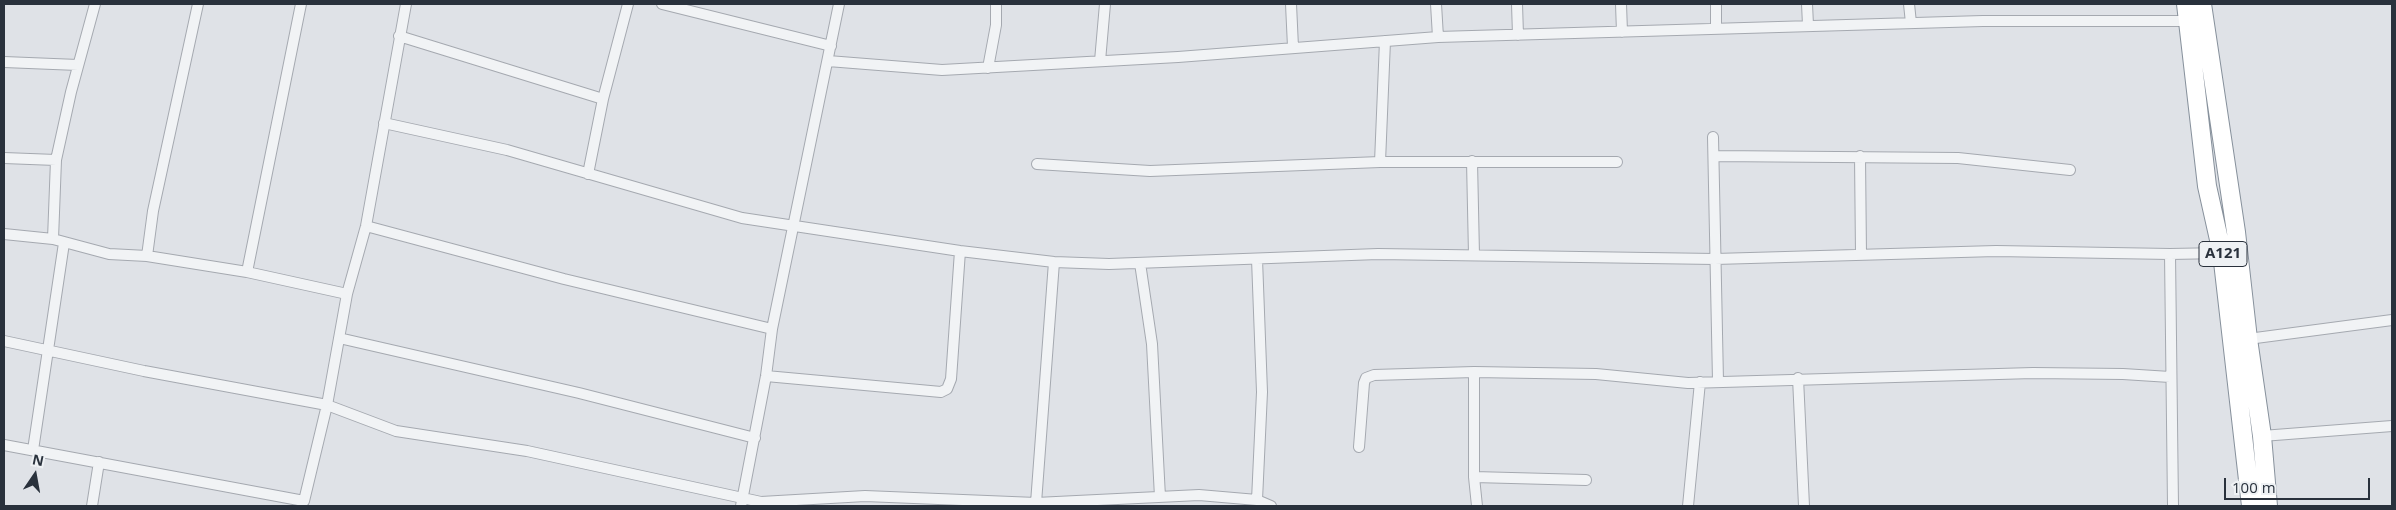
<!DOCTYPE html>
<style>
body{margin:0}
#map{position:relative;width:2396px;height:510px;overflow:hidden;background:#dfe2e7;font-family:"Open Sans",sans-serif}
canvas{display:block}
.frame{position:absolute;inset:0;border:5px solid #29313c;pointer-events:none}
.north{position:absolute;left:10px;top:450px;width:50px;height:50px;-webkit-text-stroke:4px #eef1f4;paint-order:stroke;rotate:12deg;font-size:14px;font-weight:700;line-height:20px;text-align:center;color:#29313c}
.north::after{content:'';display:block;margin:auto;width:18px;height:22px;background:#29313c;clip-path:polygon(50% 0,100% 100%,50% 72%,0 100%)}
.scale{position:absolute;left:2224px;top:478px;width:146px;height:22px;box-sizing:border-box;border:2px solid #29313c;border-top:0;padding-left:6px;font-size:15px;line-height:18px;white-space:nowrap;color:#29313c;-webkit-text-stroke:4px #eef1f4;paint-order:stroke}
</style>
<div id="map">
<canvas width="2396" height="510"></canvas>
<div class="frame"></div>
<div class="north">N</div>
<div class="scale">100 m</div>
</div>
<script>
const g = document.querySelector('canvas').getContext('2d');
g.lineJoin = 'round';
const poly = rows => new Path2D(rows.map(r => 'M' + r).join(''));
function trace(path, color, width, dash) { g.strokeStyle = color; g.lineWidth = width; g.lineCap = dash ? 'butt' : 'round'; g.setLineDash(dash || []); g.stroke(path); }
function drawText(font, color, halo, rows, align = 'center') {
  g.font = font + ' "Open Sans",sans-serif'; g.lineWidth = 5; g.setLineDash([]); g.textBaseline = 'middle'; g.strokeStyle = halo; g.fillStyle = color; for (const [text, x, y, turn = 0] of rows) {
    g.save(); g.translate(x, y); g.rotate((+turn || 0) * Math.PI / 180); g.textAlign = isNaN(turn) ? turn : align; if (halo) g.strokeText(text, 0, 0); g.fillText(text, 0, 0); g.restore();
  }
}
const minor = poly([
 [662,4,831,46],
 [1291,4,1293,47],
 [1436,4,1438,37],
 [1517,4,1518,35],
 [1621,4,1622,32],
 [1807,4,1808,25],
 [1909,4,1911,23],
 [1716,29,1716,4],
 [399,36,603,99,628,4],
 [828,61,942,70,1178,57,1438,37,1983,21,2188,21],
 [1100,61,1105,4],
 [4,62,78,65],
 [988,68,996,25,996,4],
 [384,123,507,150,742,218,960,251,1054,262,1109,264,1378,254,1715,259,1996,251,2170,254],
 [1713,137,1718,381],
 [1714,156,1958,158,2070,170],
 [1860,156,1861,255],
 [4,158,56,160],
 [1472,161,1474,255],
 [1380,162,1385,41],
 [1037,164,1150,171,1380,162,1617,162],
 [588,174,603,99],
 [366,226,564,279,772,329],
 [4,234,53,239,109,254,147,256,247,272,347,294],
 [53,239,56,160,71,92,95,4],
 [147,256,153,211,198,4],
 [1257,259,1262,392,1257,500],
 [1140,263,1152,344,1160,497],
 [247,272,301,4],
 [339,338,579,393,755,438],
 [2248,339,2392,320],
 [4,341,144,371,327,405,396,431,527,451,761,502,865,496,1036,503,1199,495,1257,500,1271,506],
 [1474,372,1474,477,1477,506],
 [766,376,941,392,947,389,951,379,960,251],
 [1798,378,1804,506],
 [2262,436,2392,426],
 [4,445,304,501,327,405,347,294,366,226,406,4],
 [1359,447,1364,383,1366,378,1374,375,1474,372,1596,374,1688,383,2033,373,2123,374,2170,377],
 [33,450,64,243],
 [1474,477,1586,480],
 [1036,503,1054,262],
 [92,506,99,462],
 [741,506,766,376,772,329,839,4],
 [1688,506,1700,382],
 [2173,506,2170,254,2222,253]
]);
const trunk = poly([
 [2186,4,2207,186,2222,253,2251,506],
 [2202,4,2236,232,2248,339,2262,436,2268,506]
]);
trace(minor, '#a5a9b0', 12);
trace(trunk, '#87919c', 20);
trace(minor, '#f1f3f5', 10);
trace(trunk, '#fff', 18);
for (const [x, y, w] of [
 [2223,254,48]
]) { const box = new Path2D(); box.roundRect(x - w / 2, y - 12.5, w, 25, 4); g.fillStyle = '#eef1f4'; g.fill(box); trace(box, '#29313c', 1); }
drawText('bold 15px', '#29313c', null, [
 ["A121",2223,254]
]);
</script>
